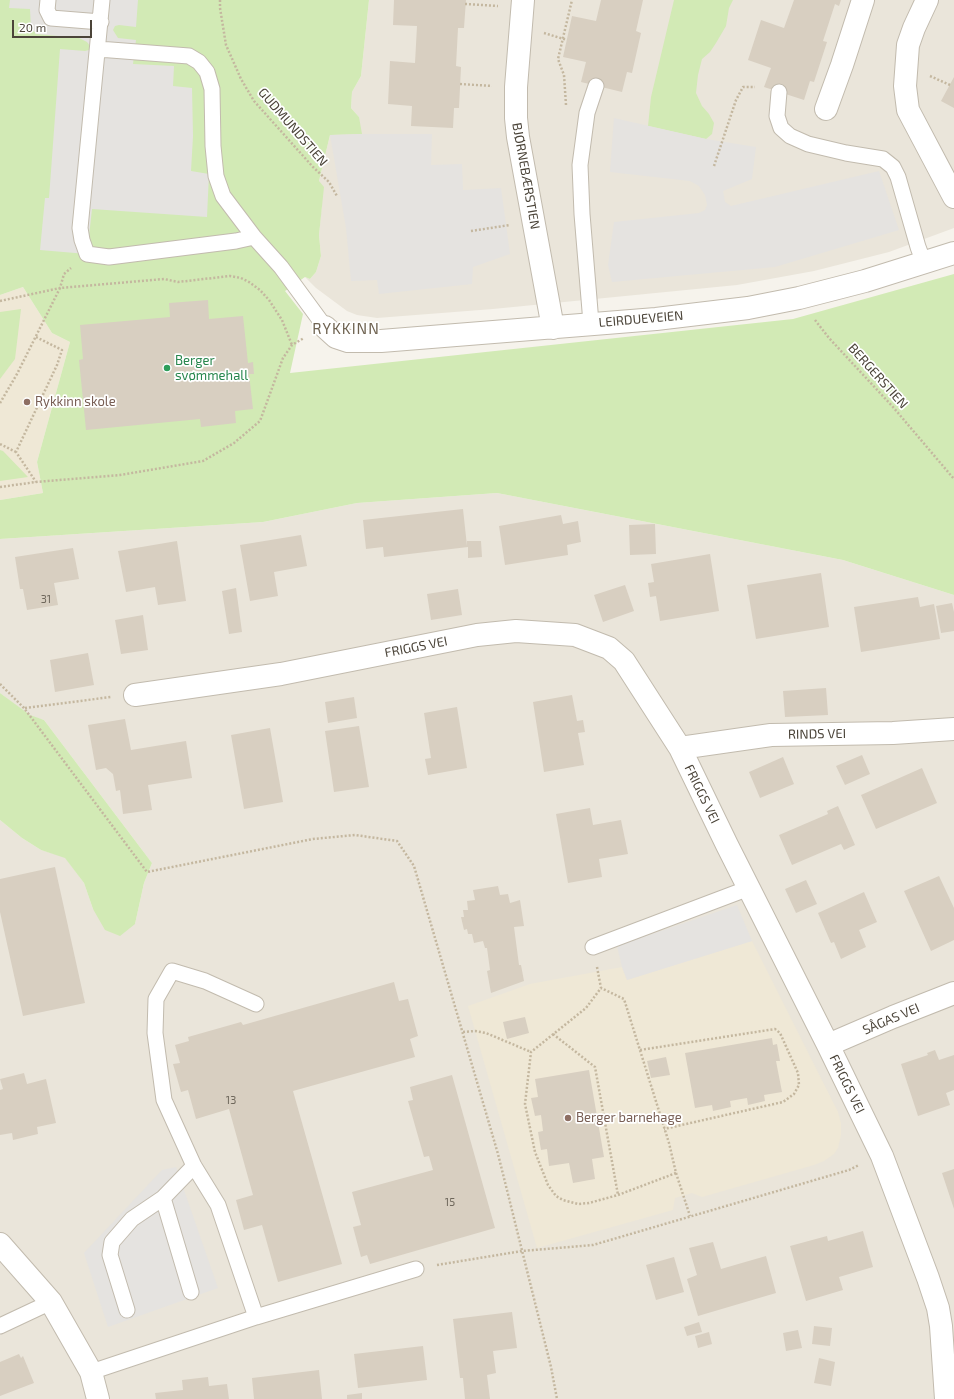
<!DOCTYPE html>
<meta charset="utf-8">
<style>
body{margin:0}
#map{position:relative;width:954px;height:1399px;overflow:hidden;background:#f6f3ec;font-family:"Exo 2",sans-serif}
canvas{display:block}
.scale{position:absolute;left:12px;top:20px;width:80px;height:18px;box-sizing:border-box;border:2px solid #4b4439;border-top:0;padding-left:5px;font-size:12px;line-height:14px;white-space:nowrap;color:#4b4439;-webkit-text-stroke:3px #fff;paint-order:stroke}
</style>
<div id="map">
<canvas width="954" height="1399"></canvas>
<div class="scale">20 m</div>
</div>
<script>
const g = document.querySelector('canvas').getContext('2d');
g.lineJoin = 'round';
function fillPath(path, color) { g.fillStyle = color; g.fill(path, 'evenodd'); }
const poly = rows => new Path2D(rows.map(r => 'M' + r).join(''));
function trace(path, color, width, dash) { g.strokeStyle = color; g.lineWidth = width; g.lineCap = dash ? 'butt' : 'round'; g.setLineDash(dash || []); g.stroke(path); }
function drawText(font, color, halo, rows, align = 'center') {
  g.font = font + ' "Exo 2",sans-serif'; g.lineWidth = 3.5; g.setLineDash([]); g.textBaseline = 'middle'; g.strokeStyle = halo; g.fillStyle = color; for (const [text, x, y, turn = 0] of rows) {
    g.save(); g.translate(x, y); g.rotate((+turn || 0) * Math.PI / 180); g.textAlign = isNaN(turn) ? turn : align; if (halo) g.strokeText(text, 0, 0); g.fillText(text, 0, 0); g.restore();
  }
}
fillPath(poly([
 [369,0,954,0,954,228,889,252,814,271,737,285,493,309,377,318,357,315,347,311,316,288,305,277,310,279,316,272,321,256,319,235,322,203,319,181,330,135,359,117,351,108,352,92,361,76],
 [497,493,843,560,954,595,954,1399,0,1399,0,820,22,838,41,850,65,857,84,883,93,909,135,924,144,883,152,863,44,720,30,716,0,693,0,539,263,522,357,503]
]), '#eae5da');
fillPath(poly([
 [23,287,52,333,70,342,37,462,43,493,0,500,0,295],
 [752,941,838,1112,841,1123,841,1135,838,1148,834,1154,824,1161,814,1165,702,1197,692,1193,675,1198,673,1210,537,1248,468,1006,530,984,622,967,627,980]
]), '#efe8d6');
fillPath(poly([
 [0,0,369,0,361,76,352,92,351,108,359,117,362,134,330,135,319,181,324,187,319,235,321,256,316,272,310,279,305,277,285,291,303,314,290,373,793,319,954,274,954,595,843,560,497,493,357,503,263,522,0,539,0,500,43,493,37,462,70,342,52,333,23,287,0,295],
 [674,0,733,0,729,8,726,26,716,43,710,52,702,59,698,75,696,93,702,106,709,114,714,123,712,134,706,139,648,126,651,97],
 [21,309,15,359,0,379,0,312],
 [0,450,3,451,28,477,0,481],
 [0,693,30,715,44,720,152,863,144,883,135,924,120,936,105,930,93,909,84,883,65,858,41,850,22,838,0,820]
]), '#d2eab5');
fillPath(poly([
 [10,0,138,0,136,27,119,25,115,26,113,30,118,38,136,40,133,64,174,66,173,86,192,88,193,136,191,171,209,174,207,217,92,209,87,254,40,250,45,198,49,198,60,49,85,51,89,50,90,46,87,42,79,38,37,34,31,29,30,9,9,8],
 [614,118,706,139,756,147,752,179,723,191,725,202,731,206,879,171,899,230,775,267,612,282,608,265,614,222,699,213,705,210,707,205,705,195,699,186,690,181,610,172],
 [362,134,432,134,431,165,462,164,463,190,501,188,510,254,473,267,472,284,379,294,377,280,351,281,346,228,330,135],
 [737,905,752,941,627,980,622,967,617,946],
 [176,1167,218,1288,108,1327,84,1253,162,1170]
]), '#e5e3e0');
fillPath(poly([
 [394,0,466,0,464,28,458,28,456,66,461,67,459,108,454,108,453,128,411,126,412,106,388,104,390,61,415,63,417,26,393,25],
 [601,0,643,0,636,31,641,33,632,73,627,72,622,92,581,82,586,62,563,57,572,16,596,21],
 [794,0,841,0,839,6,835,4,823,41,827,42,814,82,810,81,804,100,764,87,771,68,748,60,761,20,784,28],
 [954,77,954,108,941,101],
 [208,300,209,319,243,316,248,363,253,362,254,374,249,374,253,409,235,411,236,423,201,427,200,419,86,430,79,360,83,359,80,325,170,317,169,303],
 [463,509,467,546,467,541,481,541,482,557,468,558,468,547,384,557,383,547,366,549,363,520],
 [561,515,563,524,578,521,581,542,567,545,568,555,505,565,499,526],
 [655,524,656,554,630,555,629,525],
 [301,535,307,566,274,572,278,596,250,601,240,545],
 [177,541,186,601,158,605,155,587,126,592,118,551],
 [73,548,79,579,54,583,58,605,27,610,23,589,20,589,15,557],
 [710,554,719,611,660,621,656,596,650,597,648,583,654,582,651,564],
 [821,573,829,627,756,639,747,585],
 [625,585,634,611,603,622,594,595],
 [236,588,242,632,229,634,222,591],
 [458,589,462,615,431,620,427,594],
 [918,597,920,607,934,604,940,639,861,652,854,607],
 [952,603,954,612,954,631,941,633,936,606],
 [143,615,148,650,121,654,115,620],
 [88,653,94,685,55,692,50,660],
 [826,688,828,715,785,717,783,691],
 [572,695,577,721,583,720,585,732,578,733,584,765,544,772,533,702],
 [354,697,357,718,328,723,325,702],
 [457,707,467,768,428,775,425,759,431,758,424,713],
 [125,719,131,750,186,741,192,778,148,785,152,810,123,814,120,790,116,791,113,774,106,768,96,770,88,725],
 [359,726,369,787,334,792,325,731],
 [270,728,283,802,244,809,231,735],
 [862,755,870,774,845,785,836,766],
 [783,757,794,784,760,798,749,772],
 [922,768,937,803,876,829,861,795],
 [838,806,855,845,844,850,841,844,792,865,779,835,828,814,827,811],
 [590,808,593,825,621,820,628,854,599,859,602,877,568,883,556,814],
 [55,867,85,1003,23,1016,0,912,0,879],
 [939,876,954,908,954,940,931,951,904,891],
 [806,880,817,904,796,913,785,889],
 [498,886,500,895,508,894,510,903,520,900,524,926,514,927,519,965,521,965,524,981,491,993,487,971,490,970,487,948,485,948,483,941,474,943,472,934,468,934,467,929,464,930,461,917,464,917,463,910,468,910,467,901,475,900,473,890],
 [864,892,877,922,859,930,866,947,841,959,834,942,831,943,818,913],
 [394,982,399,1001,408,999,418,1036,410,1039,415,1057,293,1091,342,1264,278,1282,262,1225,244,1230,236,1200,253,1195,229,1109,196,1119,188,1090,181,1092,173,1064,180,1063,175,1045,189,1041,188,1037,241,1022,243,1025],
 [525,1017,529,1033,507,1039,503,1022],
 [772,1038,773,1045,777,1044,780,1061,776,1061,782,1092,764,1095,765,1101,748,1105,747,1098,730,1101,731,1107,713,1111,712,1105,695,1108,685,1053],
 [935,1050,939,1060,954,1055,954,1090,946,1093,950,1105,918,1116,901,1064,928,1055,927,1053],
 [666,1057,670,1075,651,1078,647,1061],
 [589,1070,604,1157,592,1159,595,1179,573,1183,569,1163,549,1166,547,1149,541,1150,538,1132,543,1131,541,1115,535,1116,531,1098,538,1097,535,1079],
 [24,1073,27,1084,46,1079,56,1123,37,1127,38,1134,13,1140,12,1133,0,1135,0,1090,3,1089,0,1079],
 [452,1075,495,1228,370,1264,367,1255,361,1257,353,1227,361,1225,352,1192,433,1170,429,1156,424,1157,408,1101,413,1100,410,1087],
 [954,1169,954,1209,942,1173],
 [863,1231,873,1267,839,1277,843,1290,806,1301,790,1246,827,1236,828,1241],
 [713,1242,721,1269,766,1256,776,1293,698,1316,687,1279,697,1275,689,1248],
 [674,1257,684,1292,656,1300,646,1265],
 [512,1312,517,1348,493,1351,496,1373,487,1375,490,1399,465,1399,463,1378,460,1378,453,1319],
 [699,1322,702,1332,687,1336,684,1327],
 [814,1326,832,1328,830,1346,812,1344],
 [798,1330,802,1348,786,1351,783,1333],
 [709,1332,712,1344,698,1348,695,1336],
 [423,1346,427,1380,358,1388,354,1354],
 [19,1354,21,1358,23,1356,34,1383,0,1396,0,1362],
 [819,1358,835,1362,831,1386,814,1383],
 [319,1370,322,1399,254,1399,252,1378],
 [208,1377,209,1386,227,1384,229,1399,156,1399,155,1393,183,1390,182,1380],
 [362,1393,362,1399,347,1399,347,1395]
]), '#d8cfc1');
const service = poly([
 [48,0,47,10,51,18,101,22],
 [102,0,80,228,82,240,87,254,109,257,236,241,254,237],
 [98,49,189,56,199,62,207,72,212,89,213,146,216,176,223,196,254,237,281,267,325,327],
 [779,92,777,116,781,128,790,136,808,144,846,153,883,159,893,167,898,177,918,247,924,263],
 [591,323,582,214,580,165,587,113,596,86],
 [593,947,749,888],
 [256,1004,205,981,172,971,156,999,155,1033,164,1100,194,1166,218,1205,256,1317],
 [163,1198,191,1292],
 [127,1310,110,1255,112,1242,132,1219,163,1198,194,1166],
 [0,1326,51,1302],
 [91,1372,256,1317,416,1269]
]);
const minor = poly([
 [523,0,516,87,516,118,518,137,553,328],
 [927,0,914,28,908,45,905,86,908,110,954,197],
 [826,109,842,65,863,0],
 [325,327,336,337,348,341,381,341,656,319,748,308,799,298,865,281,954,253],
 [135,695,281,674,477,635,516,631,575,635,609,648,624,661,680,748,727,845,828,1045,882,1156,928,1278,938,1308,941,1326,946,1399],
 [680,748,771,735,893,733,954,729],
 [828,1045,893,1017,954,993],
 [0,1244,51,1302,91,1372,98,1399]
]);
trace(service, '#c2bbae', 17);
trace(minor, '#c2bbae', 24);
trace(poly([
 [220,0,220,8,226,45,241,79,254,101,313,167,329,182,337,196],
 [465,4,498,6],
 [544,33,567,40],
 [930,76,950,85],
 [460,84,492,86],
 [566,105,564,75,558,59,572,0],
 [714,166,736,100,743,87,755,87],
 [471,231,510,225],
 [0,301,60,288,64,274,71,268],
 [815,320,829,338,893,407,954,479],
 [36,337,62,350,57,365,16,452,36,482],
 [0,403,17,374,60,288,164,279,178,282,230,276,241,278,249,282,260,290,269,300,282,320,292,345],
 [0,444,16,452],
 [0,487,36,482,120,475,203,461,234,443,260,421,283,358,292,345,304,338],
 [0,684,24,708,147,872,313,839,355,835,397,841,414,866,498,1154,551,1367,557,1399],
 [25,708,111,697],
 [597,967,601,988,586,1008,531,1052,525,1104,535,1152,548,1185,556,1196,563,1200,578,1204,589,1203,618,1195,676,1173,669,1143,624,999,601,988],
 [463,1032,475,1031,486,1033,531,1052],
 [553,1034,595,1067,618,1195],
 [640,1050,775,1029,780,1033,798,1073,799,1085,794,1094,783,1102,664,1129],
 [676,1173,690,1216],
 [437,1265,522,1251,593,1245,849,1170,859,1165]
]), '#c4b79f', 2.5, [2, 2]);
trace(service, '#fff', 15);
trace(minor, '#fff', 22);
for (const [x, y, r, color] of [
 [167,368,4,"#2e9e5b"],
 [27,402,4,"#8d6e63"],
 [568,1118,4,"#8d6e63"]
]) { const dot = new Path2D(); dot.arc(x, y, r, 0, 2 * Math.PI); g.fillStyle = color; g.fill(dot); trace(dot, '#fff', 1.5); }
drawText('11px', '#6e675b', null, [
 ["31",46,599],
 ["13",231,1100],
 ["15",450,1202]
]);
drawText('13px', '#4b4439', '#fff', [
 ["GUDMUNDSTIEN",293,127,49],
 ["BJØRNEBÆRSTIEN",526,176,80],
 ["LEIRDUEVEIEN",641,319,-5],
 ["BERGERSTIEN",878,376,48],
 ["FRIGGS VEI",416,647,-11],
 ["RINDS VEI",817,734,-1],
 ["FRIGGS VEI",702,794,64],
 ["SÅGAS VEI",891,1019,-23],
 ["FRIGGS VEI",847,1084,64]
]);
drawText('13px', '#27864d', '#fff', [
 ["Berger",175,361],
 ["svømmehall",175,376]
], 'left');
drawText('13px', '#785e54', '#fff', [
 ["Rykkinn skole",35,402],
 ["Berger barnehage",576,1118]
], 'left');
g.letterSpacing = '1px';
drawText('15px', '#6e6250', '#fff', [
 ["RYKKINN",346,329]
]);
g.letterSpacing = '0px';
</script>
